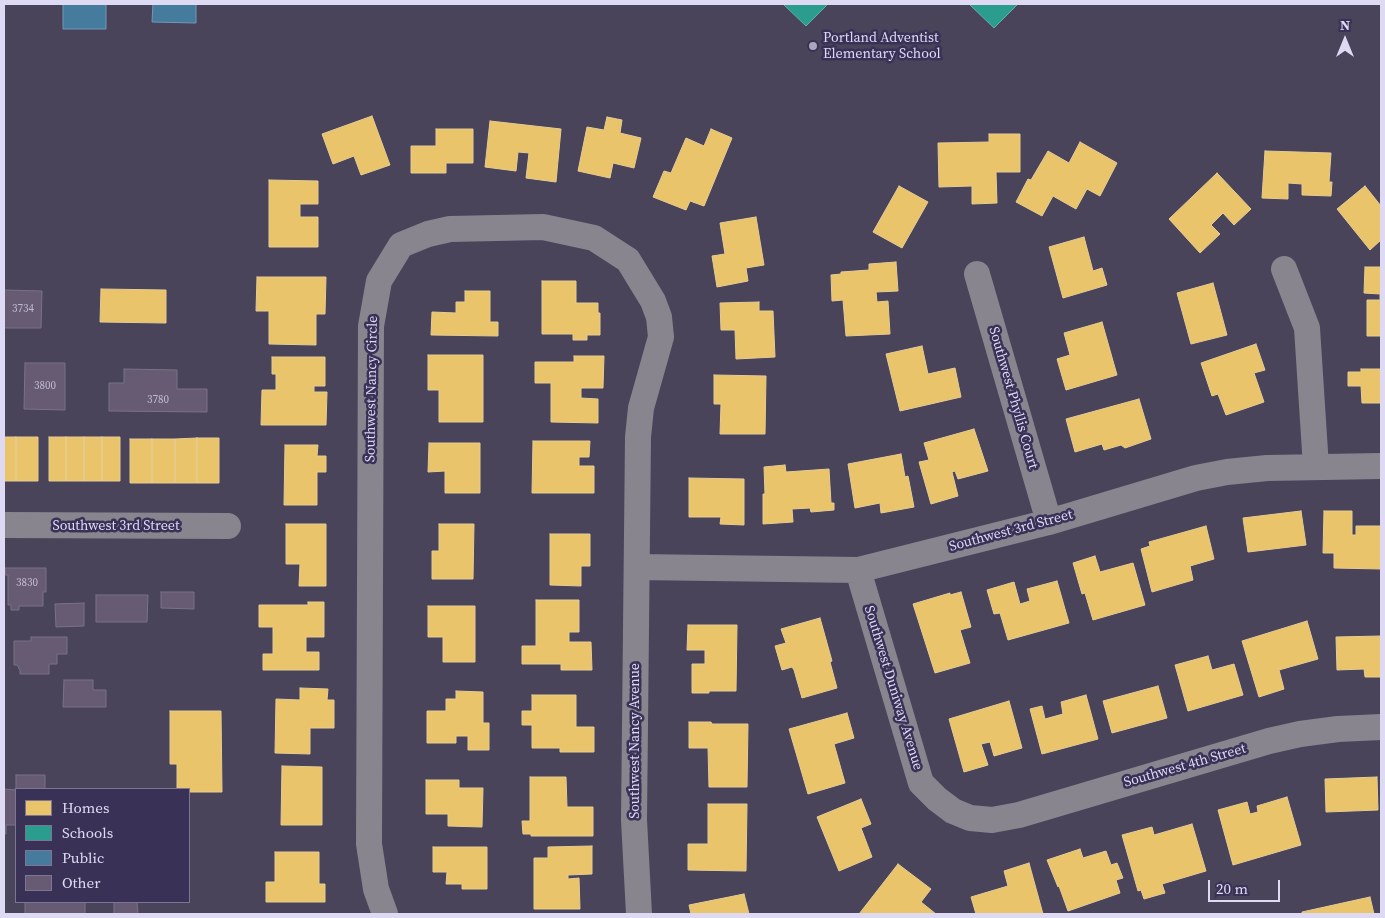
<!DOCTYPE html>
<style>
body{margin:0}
#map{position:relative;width:1385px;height:918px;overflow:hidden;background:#49445a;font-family:"Source Serif 4",serif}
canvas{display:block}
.frame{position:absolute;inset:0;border:5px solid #dedaf3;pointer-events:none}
.legend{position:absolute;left:15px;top:788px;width:175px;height:115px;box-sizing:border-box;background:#3a3157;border:1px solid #7c7595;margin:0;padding:6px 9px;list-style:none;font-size:15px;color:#dedaf3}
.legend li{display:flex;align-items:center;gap:10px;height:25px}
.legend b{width:25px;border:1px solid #7c7595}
.north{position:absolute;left:1320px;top:15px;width:50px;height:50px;-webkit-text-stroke:4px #3a3157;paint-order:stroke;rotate:0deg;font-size:14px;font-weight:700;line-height:20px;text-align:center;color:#dedaf3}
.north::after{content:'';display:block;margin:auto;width:18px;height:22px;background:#dedaf3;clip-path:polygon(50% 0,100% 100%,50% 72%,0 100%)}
.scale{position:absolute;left:1208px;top:880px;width:72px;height:22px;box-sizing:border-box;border:2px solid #dedaf3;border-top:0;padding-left:6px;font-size:15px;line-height:18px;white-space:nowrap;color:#dedaf3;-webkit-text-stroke:4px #3a3157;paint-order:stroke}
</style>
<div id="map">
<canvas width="1385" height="918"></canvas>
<div class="frame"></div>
<ul class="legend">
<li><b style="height:14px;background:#e9c46a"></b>Homes</li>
<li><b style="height:14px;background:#2a9d8f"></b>Schools</li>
<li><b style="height:14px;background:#457b9d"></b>Public</li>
<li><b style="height:14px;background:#675b73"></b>Other</li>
</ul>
<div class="north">N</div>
<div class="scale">20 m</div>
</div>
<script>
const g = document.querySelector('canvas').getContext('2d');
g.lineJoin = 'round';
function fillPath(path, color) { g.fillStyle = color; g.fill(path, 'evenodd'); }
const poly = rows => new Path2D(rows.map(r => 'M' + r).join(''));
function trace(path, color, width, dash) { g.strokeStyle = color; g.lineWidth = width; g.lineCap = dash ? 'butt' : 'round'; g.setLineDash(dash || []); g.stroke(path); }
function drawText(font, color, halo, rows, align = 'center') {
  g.font = font + ' "Source Serif 4",serif'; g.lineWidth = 5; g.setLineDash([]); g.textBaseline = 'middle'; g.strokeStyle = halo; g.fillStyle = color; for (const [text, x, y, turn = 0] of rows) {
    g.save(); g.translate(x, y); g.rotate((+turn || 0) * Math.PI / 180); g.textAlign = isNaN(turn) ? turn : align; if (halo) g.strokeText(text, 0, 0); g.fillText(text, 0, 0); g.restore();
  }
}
const homes = poly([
 [372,116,390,165,361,175,354,156,333,164,322,134,372,116],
 [607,117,622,120,620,133,641,138,634,168,613,163,610,178,578,171,587,127,604,130,607,117],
 [490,121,561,129,556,182,526,178,529,153,518,152,516,171,485,167,490,121],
 [436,129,473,129,473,163,446,163,446,173,411,173,411,146,436,146,436,129],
 [711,129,732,138,704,206,690,201,686,210,653,197,664,171,671,173,686,138,704,146,711,129],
 [989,134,1020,134,1020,172,996,172,997,203,972,204,972,186,939,187,938,143,989,142,989,134],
 [1080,142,1117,163,1100,196,1087,189,1076,209,1053,196,1042,216,1016,202,1028,179,1031,180,1048,151,1069,163,1080,142],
 [1265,151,1331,153,1329,182,1332,182,1331,196,1302,195,1302,184,1288,183,1288,199,1262,198,1265,151],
 [1217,173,1251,209,1234,225,1223,213,1211,225,1220,234,1200,253,1169,219,1217,173],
 [269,180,318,181,318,204,300,204,300,217,318,217,318,247,269,247,269,180],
 [899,186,928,202,902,248,873,232,899,186],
 [1365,186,1381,206,1381,240,1370,250,1337,209,1365,186],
 [756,217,764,265,746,268,748,281,717,287,712,256,725,254,720,223,756,217],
 [1084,237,1093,271,1102,268,1107,285,1063,298,1049,247,1084,237],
 [896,262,898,291,876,292,877,302,888,301,890,334,846,336,843,300,832,301,831,275,841,274,841,272,869,270,869,264,896,262],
 [1365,267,1381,267,1381,336,1367,336,1367,300,1380,300,1380,294,1364,293,1365,267],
 [257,277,326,277,325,314,316,314,316,345,269,344,269,311,256,311,257,277],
 [542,281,576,281,576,303,598,303,598,313,600,313,600,335,587,335,587,340,573,340,573,334,542,334,542,281],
 [1213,283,1227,335,1191,344,1177,293,1213,283],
 [101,289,166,290,166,323,100,322,101,289],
 [465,291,490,291,490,322,498,322,498,336,431,335,432,312,456,313,456,302,465,302,465,291],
 [759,302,759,311,773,311,775,357,736,359,735,330,721,330,720,303,759,302],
 [1102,322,1117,375,1066,390,1057,359,1070,355,1064,333,1102,322],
 [1256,344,1265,370,1254,373,1264,402,1226,415,1218,394,1212,396,1201,363,1256,344],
 [922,346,928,374,955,368,961,397,900,411,886,354,922,346],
 [428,355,483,355,483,422,439,422,439,390,428,390,428,355],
 [574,356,604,356,603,388,581,388,581,398,598,399,598,423,551,422,551,383,535,383,535,362,574,362,574,356],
 [272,357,325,357,325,386,314,386,314,392,327,392,326,425,261,425,262,390,276,390,276,374,272,374,272,357],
 [1361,369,1381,369,1381,403,1362,403,1361,386,1348,386,1348,372,1361,372,1361,369],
 [714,375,766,376,765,434,720,434,721,404,714,404,714,375],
 [1139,399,1151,439,1125,448,1121,445,1104,450,1102,444,1075,452,1066,419,1139,399],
 [974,429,988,471,958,479,955,471,952,472,958,496,931,504,919,462,929,460,924,443,974,429],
 [4,437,16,437,16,481,4,481,4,437],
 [16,437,38,437,38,481,16,481,16,437],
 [49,437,66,437,66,481,49,481,49,437],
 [66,437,84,437,84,481,66,481,66,437],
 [84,437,102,437,102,481,84,481,84,437],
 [102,437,120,437,120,481,102,481,102,437],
 [197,438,197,483,175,483,175,439,197,438],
 [197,438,219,438,219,483,197,483,197,438],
 [130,439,152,439,152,483,130,483,130,439],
 [152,439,175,439,175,483,152,483,152,439],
 [533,441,590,441,589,457,579,457,579,466,594,466,594,493,532,493,533,441],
 [429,443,480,443,480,493,445,493,445,471,428,472,429,443],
 [285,445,318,445,317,456,326,456,326,472,317,472,317,505,284,505,285,445],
 [901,454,905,477,908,476,914,507,881,513,880,503,855,508,848,464,901,454],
 [785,465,786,472,829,469,831,503,834,503,834,510,811,512,810,508,792,509,793,522,763,524,763,494,765,494,764,467,785,465],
 [689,478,744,479,744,525,720,524,721,517,689,517,689,478],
 [1301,511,1306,545,1248,552,1243,518,1301,511],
 [1324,511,1352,511,1352,535,1356,535,1356,526,1381,526,1381,569,1334,568,1334,553,1323,553,1324,511],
 [286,524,326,524,326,586,299,586,300,564,286,564,286,524],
 [439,524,474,524,473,579,432,579,432,551,439,551,439,524],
 [1206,526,1214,559,1190,566,1193,580,1152,592,1141,549,1150,546,1149,542,1206,526],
 [550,534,590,534,590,566,581,566,581,586,550,585,550,534],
 [1095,556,1100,572,1133,563,1145,605,1093,620,1085,593,1082,594,1073,563,1095,556],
 [1057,581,1069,623,1008,640,1000,613,994,614,987,590,1014,582,1020,604,1030,601,1027,589,1057,581],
 [961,592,971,627,960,630,970,663,935,673,913,604,950,593,950,595,961,592],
 [536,600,579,600,579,632,569,632,569,642,591,642,592,670,561,670,561,664,522,664,522,646,536,646,536,600],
 [308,602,324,602,324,637,306,637,306,652,319,652,319,670,263,670,263,654,273,654,273,627,259,627,259,605,308,605,308,602],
 [428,606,475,606,475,662,443,662,443,637,428,637,428,606],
 [820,618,832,661,830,662,837,688,802,698,794,670,792,667,782,670,775,646,786,643,781,629,820,618],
 [1307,621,1318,659,1279,670,1284,689,1259,697,1242,641,1307,621],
 [688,625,737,625,736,691,709,691,709,693,692,693,692,664,705,664,705,650,687,650,688,625],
 [1381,636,1381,677,1365,677,1364,669,1337,670,1336,637,1381,636],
 [1208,656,1212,670,1234,664,1243,695,1188,711,1175,665,1208,656],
 [1158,686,1167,718,1112,733,1103,701,1158,686],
 [300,688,328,689,327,700,334,700,334,728,310,728,310,754,275,753,276,699,300,700,300,688],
 [456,691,483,692,483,723,489,723,489,750,468,750,468,736,456,736,456,743,427,743,427,711,446,711,446,699,456,699,456,691],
 [532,695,576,695,576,727,594,727,594,752,560,752,560,748,532,748,532,725,522,725,522,711,532,711,532,695],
 [1086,695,1098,739,1042,754,1030,709,1042,706,1045,719,1063,714,1061,702,1086,695],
 [1009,701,1022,748,994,756,990,742,981,744,988,765,964,772,949,719,1009,701],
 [170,711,221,711,222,792,189,792,189,789,177,789,177,764,170,764,170,711],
 [847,713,854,738,834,744,845,783,808,794,789,729,847,713],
 [689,722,711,722,712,724,748,724,747,787,709,787,708,748,689,748,689,722],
 [282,766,322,767,322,825,281,825,282,766],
 [530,777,566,777,567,807,593,807,593,836,531,836,531,834,523,834,522,821,530,821,530,777],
 [1377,777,1378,810,1326,812,1325,779,1377,777],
 [426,780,459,780,459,788,483,788,482,827,448,826,448,814,426,814,426,780],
 [1287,797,1301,845,1233,865,1218,810,1247,802,1250,814,1258,812,1257,806,1287,797],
 [861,799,871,824,861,828,872,857,839,871,817,817,861,799],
 [708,804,747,804,746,871,688,870,688,844,708,844,708,804],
 [1192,824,1206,871,1162,884,1165,893,1144,899,1141,890,1138,891,1122,835,1152,827,1154,835,1192,824],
 [592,846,592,874,568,875,568,879,579,878,580,909,534,909,534,858,548,858,548,847,592,846],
 [433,847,487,847,487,889,462,889,462,884,446,884,447,872,433,872,433,847],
 [1080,849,1083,858,1106,851,1111,865,1117,863,1123,878,1116,880,1120,893,1068,911,1059,886,1058,887,1047,860,1080,849],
 [275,852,319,852,319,884,325,884,325,902,266,902,266,882,275,882,275,852],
 [1029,863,1043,914,976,914,971,897,1008,886,1004,871,1029,863],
 [898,864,931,889,921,902,936,914,859,914,898,864],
 [744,894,749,914,691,914,689,905,744,894],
 [1370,897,1374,914,1302,914,1302,912,1370,897]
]);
fillPath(homes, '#e9c46a');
trace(homes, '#e6cb93', 1);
const schools = poly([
 [783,4,828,4,806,26,783,4],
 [969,4,1018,4,994,28,969,4]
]);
fillPath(schools, '#2a9d8f');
trace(schools, '#60afad', 1);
const public = poly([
 [63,4,106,4,106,29,63,29,63,4],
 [153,4,196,4,196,23,152,22,153,4]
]);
fillPath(public, '#457b9d');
trace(public, '#7398b7', 1);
const building = poly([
 [4,290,42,291,41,328,4,328,4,290],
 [25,363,65,363,65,410,24,409,25,363],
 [124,369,177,370,177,389,207,389,207,412,109,411,109,383,124,383,124,369],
 [5,568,46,568,46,592,43,592,43,606,19,606,19,610,11,610,11,605,8,605,8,575,5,575,5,568],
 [161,592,194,592,194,609,161,608,161,592],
 [96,595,148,595,147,622,96,622,96,595],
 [84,603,84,626,56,627,55,604,84,603],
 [31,637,67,637,67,654,57,654,57,664,49,664,49,674,20,674,20,670,17,665,14,665,14,641,31,641,31,637],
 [64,680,93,680,93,690,106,690,106,707,63,707,64,680],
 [16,775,45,775,45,789,16,789,16,825,6,825,6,834,4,834,4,789,16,790,16,775],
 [25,902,85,902,85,914,25,914,25,902],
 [114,902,137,902,138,914,111,914,114,913,114,902]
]);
fillPath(building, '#675b73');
trace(building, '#7a7384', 1);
trace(poly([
 [1284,269,1307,328,1316,467],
 [977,274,1049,522],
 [4,525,228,526],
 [637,567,858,570,1049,522,1196,478,1227,472,1267,468,1381,466],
 [858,570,921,783,937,799,953,811,970,818,992,820,1019,815,1269,741,1300,734,1338,729,1381,727],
 [385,914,376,889,369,844,371,326,379,281,401,245,428,234,450,229,543,227,594,238,628,260,653,301,659,317,661,337,641,408,638,437,634,820,639,914]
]), '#88858f', 26);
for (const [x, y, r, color] of [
 [813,46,5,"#aaa6bd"]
]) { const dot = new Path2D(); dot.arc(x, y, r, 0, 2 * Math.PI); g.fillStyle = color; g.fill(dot); trace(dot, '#3a3157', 2); }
drawText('11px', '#c0bad3', null, [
 ["3734",23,309],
 ["3800",45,386],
 ["3780",158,400],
 ["3830",27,583]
]);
drawText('14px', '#dedaf3', '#3a3157', [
 ["Portland Adventist",823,38],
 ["Elementary School",823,54]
], 'left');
drawText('14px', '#dedaf3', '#3a3157', [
 ["Southwest Nancy Circle",372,389,-89],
 ["Southwest Phyllis Court",1013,398,74],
 ["Southwest 3rd Street",116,526],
 ["Southwest 3rd Street",1011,531,-15],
 ["Southwest Duniway Avenue",893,688,73],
 ["Southwest Nancy Avenue",635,741,-90],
 ["Southwest 4th Street",1185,766,-16]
]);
</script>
